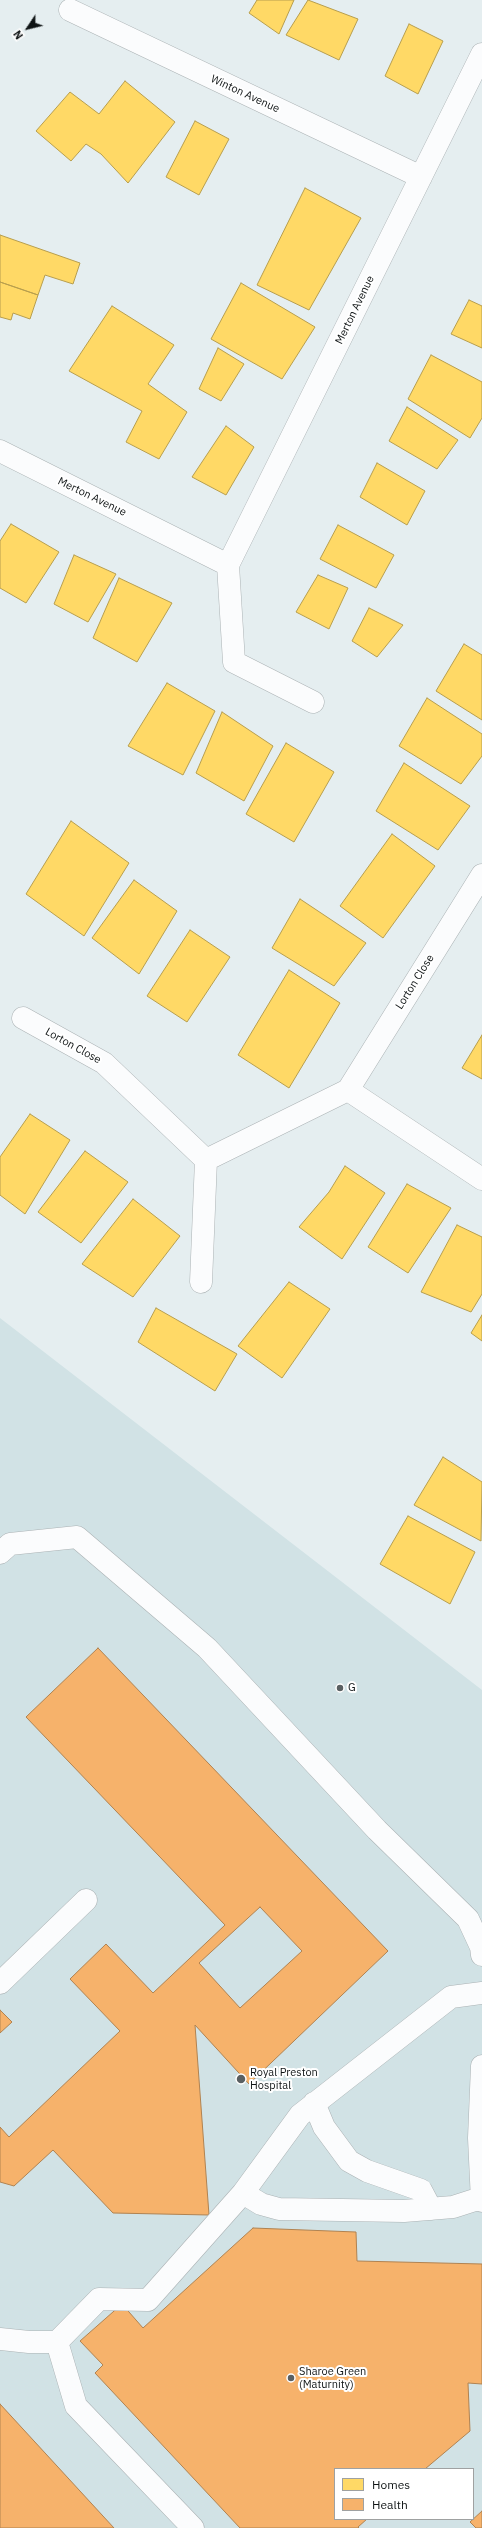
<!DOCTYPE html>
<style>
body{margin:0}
#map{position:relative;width:482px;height:2528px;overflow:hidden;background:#e5eef0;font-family:"IBM Plex Sans",sans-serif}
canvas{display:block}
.legend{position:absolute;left:334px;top:2468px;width:140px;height:52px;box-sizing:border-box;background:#fff;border:1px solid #9fa1a1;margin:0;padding:5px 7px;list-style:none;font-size:12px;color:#0f1415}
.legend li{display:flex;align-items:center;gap:8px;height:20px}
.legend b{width:20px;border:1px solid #9fa1a1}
.north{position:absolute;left:8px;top:8px;width:40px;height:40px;-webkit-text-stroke:3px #fff;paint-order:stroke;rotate:235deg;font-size:11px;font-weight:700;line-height:16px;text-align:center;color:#0f1415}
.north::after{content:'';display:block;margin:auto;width:14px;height:18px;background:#0f1415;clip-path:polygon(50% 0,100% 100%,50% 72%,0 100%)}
</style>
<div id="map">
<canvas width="482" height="2528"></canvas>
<ul class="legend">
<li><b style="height:11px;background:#ffd966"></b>Homes</li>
<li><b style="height:11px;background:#f6b26b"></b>Health</li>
</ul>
<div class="north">N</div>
</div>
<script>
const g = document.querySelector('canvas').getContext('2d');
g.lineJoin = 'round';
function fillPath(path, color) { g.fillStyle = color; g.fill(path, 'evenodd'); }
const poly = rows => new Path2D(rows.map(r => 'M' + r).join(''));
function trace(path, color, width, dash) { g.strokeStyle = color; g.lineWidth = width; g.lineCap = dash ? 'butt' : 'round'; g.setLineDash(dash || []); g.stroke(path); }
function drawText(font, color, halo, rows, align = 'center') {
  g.font = font + ' "IBM Plex Sans",sans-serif'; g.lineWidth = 4; g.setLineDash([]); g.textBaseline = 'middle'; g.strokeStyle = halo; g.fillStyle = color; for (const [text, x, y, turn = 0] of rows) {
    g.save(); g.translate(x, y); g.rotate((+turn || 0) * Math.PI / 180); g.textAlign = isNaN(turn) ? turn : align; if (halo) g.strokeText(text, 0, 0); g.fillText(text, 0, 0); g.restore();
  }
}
fillPath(poly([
 [0,1318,482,1690,482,2528,0,2528],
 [335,2469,473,2469,473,2519,335,2519]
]), '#d1e2e5');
const homes = poly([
 [257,0,294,0,279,34,249,13,257,0],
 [308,0,358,19,339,60,286,35,308,0],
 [409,24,443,41,418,94,385,76,409,24],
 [125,81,175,122,128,183,101,154,86,144,71,161,36,131,70,92,99,114,125,81],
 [195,121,229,139,199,195,166,177,195,121],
 [305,188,361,218,309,310,257,285,305,188],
 [0,235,80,263,73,284,45,275,38,295,0,282,0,235],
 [0,282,38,295,30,319,13,313,11,320,0,317,0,282],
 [241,283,315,327,282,379,211,339,241,283],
 [469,300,482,306,482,348,451,334,469,300],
 [112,306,174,345,148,384,187,412,159,459,126,442,142,411,69,371,112,306],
 [218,348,244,364,221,401,199,389,218,348],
 [431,355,482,382,482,418,470,438,408,399,431,355],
 [407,407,458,440,437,469,389,441,407,407],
 [226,426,254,447,226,495,192,477,226,426],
 [377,463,425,491,407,525,360,497,377,463],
 [11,524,59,552,26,603,0,588,0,541,11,524],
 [338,525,394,555,376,588,320,559,338,525],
 [74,555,116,574,88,622,54,604,74,555],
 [318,575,348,588,329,629,296,612,318,575],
 [119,578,172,603,137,662,93,638,119,578],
 [369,608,403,625,377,657,352,641,369,608],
 [464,644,482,655,482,720,436,691,464,644],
 [167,683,215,711,183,775,128,746,167,683],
 [427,698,482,734,482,756,461,784,399,746,427,698],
 [222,712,273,746,244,801,196,773,222,712],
 [286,743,334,772,294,842,246,814,286,743],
 [404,763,470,806,438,850,376,811,404,763],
 [71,821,129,863,84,936,26,894,71,821],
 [392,834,435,866,383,938,340,906,392,834],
 [134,880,177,911,139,974,92,938,134,880],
 [300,899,366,943,334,986,272,948,300,899],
 [190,930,230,957,187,1022,147,996,190,930],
 [289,970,340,1003,289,1088,238,1055,289,970],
 [482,1035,482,1079,462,1068,482,1035],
 [30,1114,70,1140,25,1214,0,1195,0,1157,30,1114],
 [85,1151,128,1182,81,1243,38,1212,85,1151],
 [345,1166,385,1193,342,1259,299,1227,329,1192,345,1166],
 [407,1184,451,1208,408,1273,368,1247,407,1184],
 [133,1199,180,1236,133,1297,82,1264,133,1199],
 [457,1225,482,1237,482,1294,471,1312,421,1292,457,1225],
 [289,1282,330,1309,282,1378,238,1346,289,1282],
 [156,1308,237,1354,215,1391,138,1342,156,1308],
 [482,1315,482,1341,471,1333,482,1315],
 [443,1457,482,1482,481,1541,414,1505,443,1457],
 [408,1516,475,1552,450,1604,380,1564,408,1516]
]);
fillPath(homes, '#ffd966');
trace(homes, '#b79e4e', 1);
const health = poly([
 [98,1648,388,1951,249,2084,195,2025,209,2215,113,2213,53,2150,14,2186,0,2182,0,2127,9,2137,120,2031,70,1979,106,1944,153,1993,225,1925,26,1717,98,1648],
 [260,1907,302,1951,240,2008,199,1963,260,1907],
 [0,2010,12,2022,0,2033,0,2010],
 [253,2228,356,2232,357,2261,482,2264,482,2384,468,2383,470,2431,425,2469,335,2469,335,2519,367,2519,358,2527,359,2528,240,2528,95,2373,103,2365,80,2341,122,2304,143,2328,253,2228],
 [0,2404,114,2528,0,2528,0,2404],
 [482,2511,482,2528,476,2528,470,2522,482,2511]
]);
fillPath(health, '#f6b26b');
trace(health, '#b18351', 1);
const minor = poly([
 [70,10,421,177],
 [0,451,228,565],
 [313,702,234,662,228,565,482,54],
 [23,1018,104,1063,206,1160,201,1282],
 [348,1090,482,1179],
 [206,1160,348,1090,482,875],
 [0,1553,10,1544,77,1537,207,1648,377,1830,468,1919,481,1947,482,1955],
 [0,1983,86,1900],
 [482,2066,479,2138,482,2201],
 [314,2103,324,2127,349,2161,367,2171,421,2190,431,2209],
 [243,2193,261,2204,279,2209,404,2211,453,2207,481,2198],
 [0,2339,29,2342,57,2342,99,2299,148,2300,243,2193,300,2115,451,1997,482,1993],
 [57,2342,76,2406,193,2528]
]);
trace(minor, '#abb2b4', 23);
trace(minor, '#fbfcfd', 22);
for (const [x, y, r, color] of [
 [340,1688,4,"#5a6062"],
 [241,2079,5,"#5a6062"],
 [291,2378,4,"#5a6062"]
]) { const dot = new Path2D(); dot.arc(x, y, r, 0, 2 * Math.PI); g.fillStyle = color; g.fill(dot); trace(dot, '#fff', 1.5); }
drawText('11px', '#0f1415', '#fff', [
 ["Winton Avenue",245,94,25],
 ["Merton Avenue",355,310,-64],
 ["Merton Avenue",92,497,26],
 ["Lorton Close",415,982,-58],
 ["Lorton Close",73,1046,29]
]);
drawText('11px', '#0f1415', '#fff', [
 ["G",348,1688],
 ["Royal Preston",250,2073],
 ["Hospital",250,2086],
 ["Sharoe Green",299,2372],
 ["(Maturnity)",299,2385]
], 'left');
</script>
